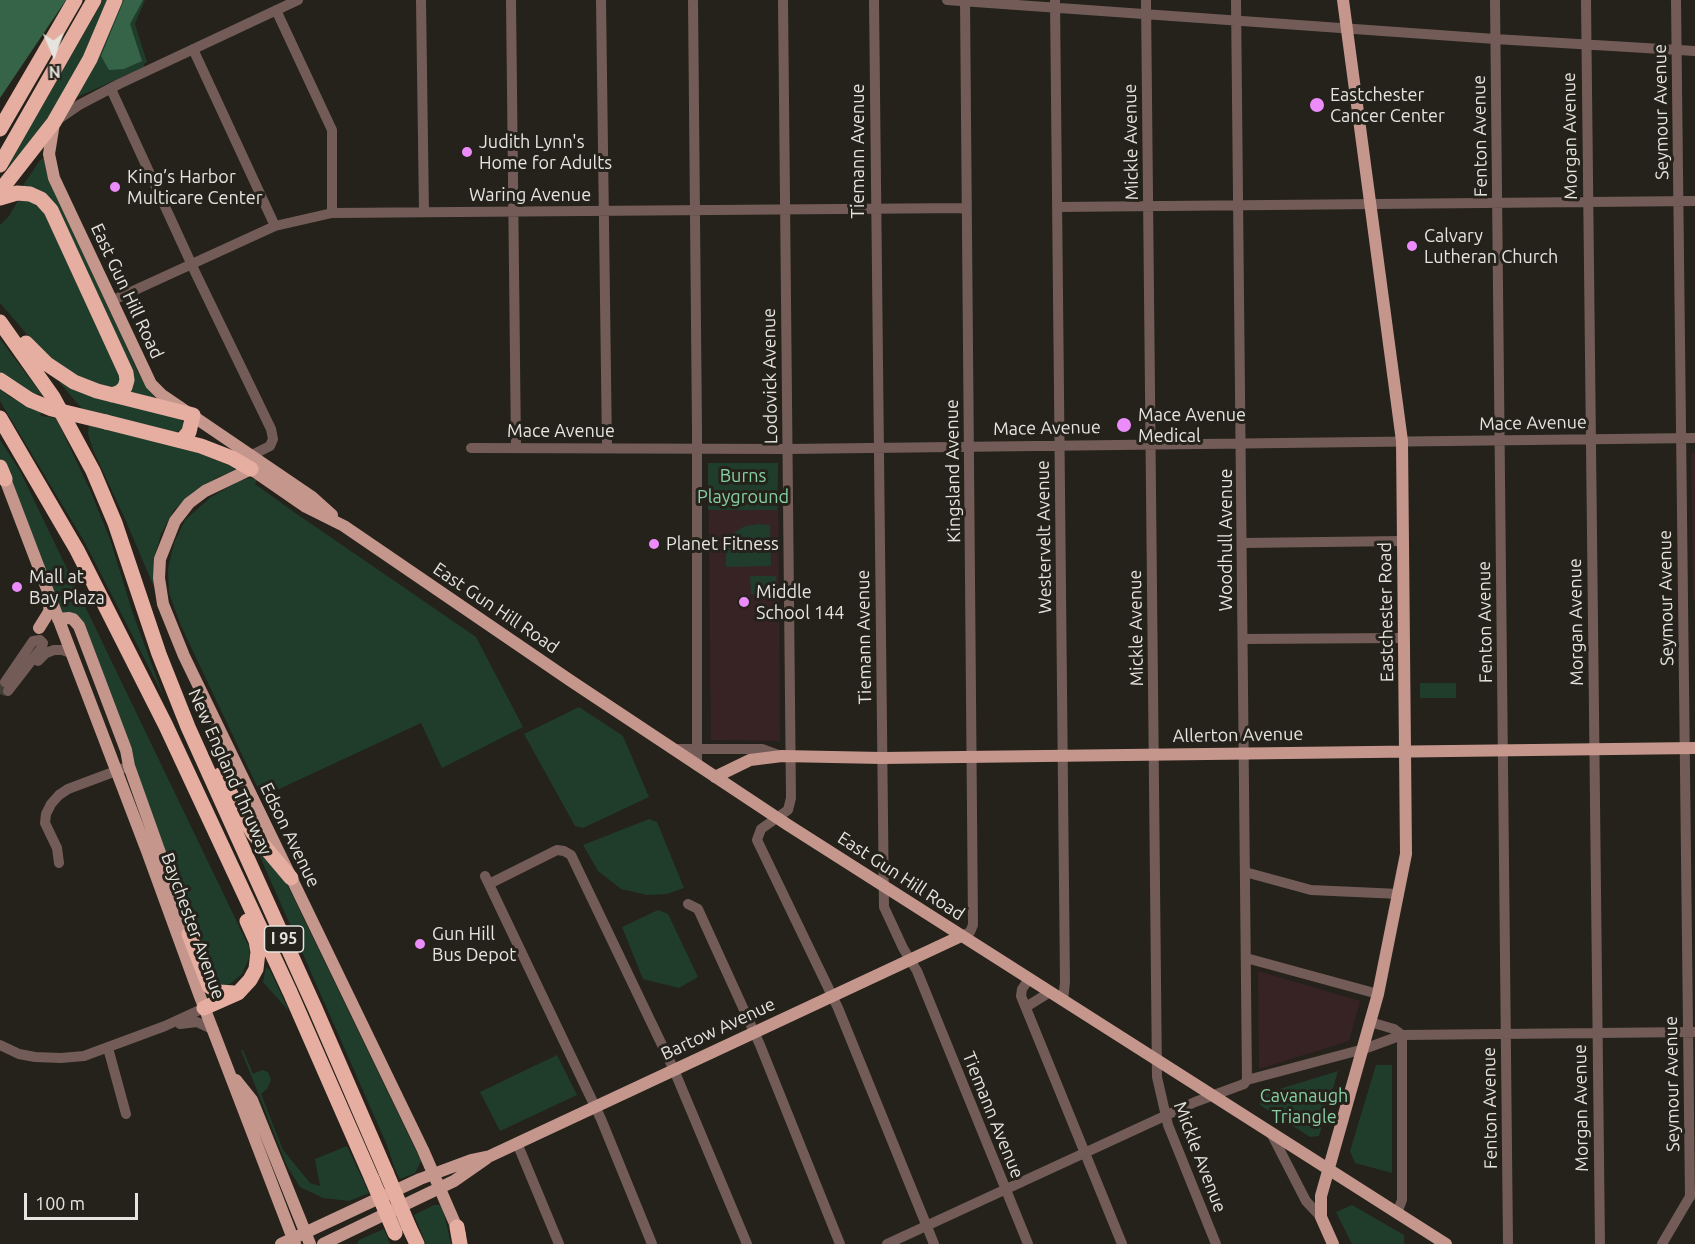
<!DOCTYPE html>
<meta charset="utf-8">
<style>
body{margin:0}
#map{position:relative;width:1695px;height:1244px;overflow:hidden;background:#24221a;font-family:Ubuntu,sans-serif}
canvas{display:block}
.north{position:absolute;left:24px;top:24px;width:60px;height:60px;-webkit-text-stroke:4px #24221a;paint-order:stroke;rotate:178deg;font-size:16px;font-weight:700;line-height:24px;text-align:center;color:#e6e4df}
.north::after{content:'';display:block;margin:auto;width:21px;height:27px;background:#e6e4df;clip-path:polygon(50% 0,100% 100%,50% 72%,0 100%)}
.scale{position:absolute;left:24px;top:1193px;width:114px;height:27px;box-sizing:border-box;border:3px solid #e6e4df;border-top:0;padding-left:8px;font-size:18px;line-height:21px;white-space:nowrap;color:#e6e4df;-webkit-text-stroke:4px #24221a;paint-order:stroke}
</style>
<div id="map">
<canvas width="1695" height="1244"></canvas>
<div class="north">N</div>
<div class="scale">100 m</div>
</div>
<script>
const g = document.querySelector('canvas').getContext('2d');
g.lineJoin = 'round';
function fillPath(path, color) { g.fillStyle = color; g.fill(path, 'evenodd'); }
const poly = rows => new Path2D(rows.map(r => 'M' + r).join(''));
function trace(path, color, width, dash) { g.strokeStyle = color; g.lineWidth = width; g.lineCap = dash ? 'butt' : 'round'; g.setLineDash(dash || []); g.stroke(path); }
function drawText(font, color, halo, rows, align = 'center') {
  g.font = font + ' Ubuntu,sans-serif'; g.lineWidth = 6; g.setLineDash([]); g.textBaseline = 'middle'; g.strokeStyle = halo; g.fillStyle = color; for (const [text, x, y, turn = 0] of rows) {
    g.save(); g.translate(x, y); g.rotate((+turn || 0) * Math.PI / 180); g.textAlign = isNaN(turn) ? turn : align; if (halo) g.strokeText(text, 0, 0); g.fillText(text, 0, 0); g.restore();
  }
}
fillPath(poly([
 [1691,453,1695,453,1695,599,1693,599],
 [708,463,778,463,780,741,711,740],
 [1258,971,1360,1001,1349,1041,1259,1069]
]), '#372324');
fillPath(poly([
 [103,0,113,0,64,97,4,179,10,163],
 [118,0,145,0,135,24,147,62,144,64,144,67,73,99],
 [44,158,48,177,138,372,149,391,157,399,131,393,49,199,38,189,22,187,40,160],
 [19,199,30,200,43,209,122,380,116,388,105,387,70,375,49,360,0,303,0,225,9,216],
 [0,339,43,396,37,393,36,396,8,379,0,372],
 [59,382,181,419,184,424,183,429,176,432,84,411],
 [0,389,10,397,40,411,41,416,56,418,90,490,110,539,133,614,164,697,84,541,0,401],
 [89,424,188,448,233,467,235,470,218,477,194,492,174,510,161,534,154,559,154,587,125,519,94,452,88,434],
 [0,440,20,471,249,947,250,956,242,974,230,984,224,986,217,985,200,939,197,938,80,624,60,614,0,457],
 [708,463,778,463,777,510,708,510],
 [250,478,257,480,255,484,294,512,476,637,523,727,442,768,421,723,262,797,181,626,169,593,168,569,174,543,185,520,211,497,241,480],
 [760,524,770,525,771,566,726,567,726,545,733,533,745,526],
 [750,576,776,576,777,593,751,594],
 [1420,683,1456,683,1456,698,1420,698],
 [579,707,623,736,649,797,583,828,575,826,524,734],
 [649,819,657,822,684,888,667,894,647,895,621,889,598,871,583,845],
 [261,850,286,882,421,1161,415,1173,400,1179,395,1169,387,1145,258,852],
 [658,910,668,914,698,977,679,988,643,979,622,927],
 [266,967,270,970,289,1011,263,982],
 [241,1050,243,1050,253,1074,262,1070,268,1072,271,1080,267,1089,261,1094,283,1150,310,1183,320,1186,315,1159,347,1146,369,1193,349,1201,323,1198,300,1187,287,1166],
 [557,1055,577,1095,500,1131,480,1092],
 [1376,1065,1392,1065,1392,1173,1355,1163,1350,1151],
 [1338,1071,1319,1136,1310,1137,1260,1105,1260,1095],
 [434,1205,440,1205,443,1209,451,1244,426,1244,414,1215],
 [1352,1205,1404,1235,1404,1244,1352,1244,1336,1212],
 [384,1229,390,1244,357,1244,359,1240]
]), '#203d2c');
fillPath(poly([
 [0,0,66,0,0,98],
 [124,0,143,0,130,24,142,61,124,69,109,70,101,56]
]), '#356449');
trace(poly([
 [0,694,5,682]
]), '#413f38', 10, [10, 5]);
trace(poly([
 [421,0,424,212],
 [511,0,516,448],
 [601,0,607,448],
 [693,0,697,431,697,766],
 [783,0,791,798,788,810,761,829,757,840,838,1008,934,1244],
 [874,0,884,907,903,948,917,971,1028,1244],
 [947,0,1495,39,1695,51],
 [1055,0,1065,982,1063,1001],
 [1146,0,1157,1077,1168,1125,1216,1244],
 [1236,0,1247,1080],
 [1495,0,1508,1244],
 [1586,0,1600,1244],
 [1676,0,1690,1197],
 [276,10,332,130,332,213],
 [193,49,275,226],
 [111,89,196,274,271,429,273,439,270,446,252,455],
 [57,120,79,105,119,84,298,0],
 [1057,207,1695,201],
 [111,301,275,226,332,213,966,208],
 [471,448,788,449,1695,438],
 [1243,543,1403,541],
 [1243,639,1404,638],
 [38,661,46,653,54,650,62,650,71,653],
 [5,682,33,641,40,640,43,643,42,647,8,691],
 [672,749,762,749,781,756],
 [59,863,57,848,45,823,46,814,51,804,59,795,68,789,124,768],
 [1245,872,1311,890,1399,894],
 [485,876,601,1119,652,1244],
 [489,884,557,850,564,851,571,855,674,1070,747,1244],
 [688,904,698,909,760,1045,840,1244],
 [961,936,970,932,973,925,965,0],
 [1246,958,1378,994],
 [1029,979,1022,989,1021,996,1122,1244],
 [1026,1007,1050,992],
 [1370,1022,1394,1029,1402,1035,1402,1200,1397,1213],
 [180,1024,197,1022,214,1030],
 [0,1045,19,1054,35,1057,61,1058,84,1056,165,1026,204,1008],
 [108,1048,126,1114],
 [1271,1133,1306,1201,1321,1217],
 [517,1143,559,1244],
 [887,1244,1195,1102,1244,1084,1247,1080,1364,1049,1402,1035,1695,1032],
 [1662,1244,1692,1193]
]), '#735c58', 10);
trace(poly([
 [54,123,49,154,54,178,151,384,162,395,312,497,332,515],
 [5,479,147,851,199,994,295,1244],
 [58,619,69,618,73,619,79,626,126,750,129,766,189,934],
 [39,628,49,612,50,600],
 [715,777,750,760,782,756,882,758,1695,748],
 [236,1080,252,1100,310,1244],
 [460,1235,423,1150,184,656,163,604,159,578,160,559,175,521,189,503,205,491,251,469,306,507,344,526,571,681,788,825,1446,1244],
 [281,1244,420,1179,471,1160,490,1156,961,936],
 [323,1244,454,1181,487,1158],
 [1333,1244,1321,1217,1321,1196,1378,994,1406,854,1402,441,1343,0]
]), '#c5968c', 12);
trace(poly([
 [0,129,75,0],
 [0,165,94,0],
 [0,191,54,122,90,59,115,0],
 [0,198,17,193,30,194,41,199,51,210,126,373,127,380,125,387,120,392,112,395],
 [0,322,53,397,93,471,115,523,159,654,188,727,315,1008,386,1172],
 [26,343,47,364,74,382,97,391,193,415,189,432,181,441],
 [0,380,30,400],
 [0,418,77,550,166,726,290,992,372,1179],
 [106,422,201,446,232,458,251,469],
 [0,467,5,479],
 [220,775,253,833,291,878],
 [189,934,209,986,219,992,235,993],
 [204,1008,238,993,250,980,256,969,258,952,256,941,247,921],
 [409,1227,417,1244],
 [457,1227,460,1244]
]), '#e6ada1', 15);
trace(poly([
 [30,400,52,409,106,422],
 [386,1172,409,1227],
 [372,1179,395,1233]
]), '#e6ada1', 15);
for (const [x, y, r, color] of [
 [1317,105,8,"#ec8cfa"],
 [467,152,6,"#ec8cfa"],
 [115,187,6,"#ec8cfa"],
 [1412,246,6,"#ec8cfa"],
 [1124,425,8,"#ec8cfa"],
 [654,544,6,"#ec8cfa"],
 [17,587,6,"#ec8cfa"],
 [744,602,6,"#ec8cfa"],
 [420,944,6,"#ec8cfa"]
]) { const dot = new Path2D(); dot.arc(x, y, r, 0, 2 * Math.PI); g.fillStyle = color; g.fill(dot); trace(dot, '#24221a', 2); }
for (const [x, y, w] of [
 [284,939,39]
]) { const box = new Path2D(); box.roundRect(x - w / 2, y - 13, w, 26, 4.5); g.fillStyle = '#24221a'; g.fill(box); trace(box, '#e6e4df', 1.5); }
drawText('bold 16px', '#e6e4df', null, [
 ["I 95",284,939]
]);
drawText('18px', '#e6e4df', '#24221a', [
 ["Eastchester",1330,95],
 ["Cancer Center",1330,116],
 ["Judith Lynn's",479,142],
 ["Home for Adults",479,163],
 ["King’s Harbor",127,177],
 ["Multicare Center",127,198],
 ["Calvary",1424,236],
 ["Lutheran Church",1424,257],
 ["Mace Avenue",1138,415],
 ["Medical",1138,436],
 ["Planet Fitness",666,544],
 ["Mall at",29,577],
 ["Bay Plaza",29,598],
 ["Middle",756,592],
 ["School 144",756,613],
 ["Gun Hill",432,934],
 ["Bus Depot",432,955]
], 'left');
drawText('18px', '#e6e4df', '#24221a', [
 ["Seymour Avenue",1661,112,-91],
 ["Fenton Avenue",1480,136,-91],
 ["Morgan Avenue",1570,136,-91],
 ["Mickle Avenue",1131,142,-91],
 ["Tiemann Avenue",858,151,-90],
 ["Waring Avenue",530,195],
 ["East Gun Hill Road",127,291,65],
 ["Lodovick Avenue",770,376,-91],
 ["Mace Avenue",1533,423,-1],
 ["Mace Avenue",1047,428,-1],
 ["Mace Avenue",561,431],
 ["Kingsland Avenue",953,471,-91],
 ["Westervelt Avenue",1044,537,-91],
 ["Woodhull Avenue",1226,540,-90],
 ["Seymour Avenue",1666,598,-91],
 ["East Gun Hill Road",496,608,34],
 ["Eastchester Road",1386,612,-91],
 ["Fenton Avenue",1485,622,-91],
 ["Morgan Avenue",1576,622,-91],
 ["Mickle Avenue",1136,628,-91],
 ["Tiemann Avenue",864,637,-91],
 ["Allerton Avenue",1238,735,-1],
 ["New England Thruway",230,772,66],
 ["Edson Avenue",290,835,64],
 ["East Gun Hill Road",901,876,33],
 ["Baychester Avenue",193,926,70],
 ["Bartow Avenue",718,1029,-25],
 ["Seymour Avenue",1672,1084,-91],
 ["Fenton Avenue",1490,1108,-91],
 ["Morgan Avenue",1581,1108,-91],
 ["Tiemann Avenue",993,1115,68],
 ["Mickle Avenue",1200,1157,69]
]);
drawText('18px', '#87d2a5', '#24221a', [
 ["Burns",743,476],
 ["Playground",743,497],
 ["Cavanaugh",1304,1096],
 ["Triangle",1304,1117]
]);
</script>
